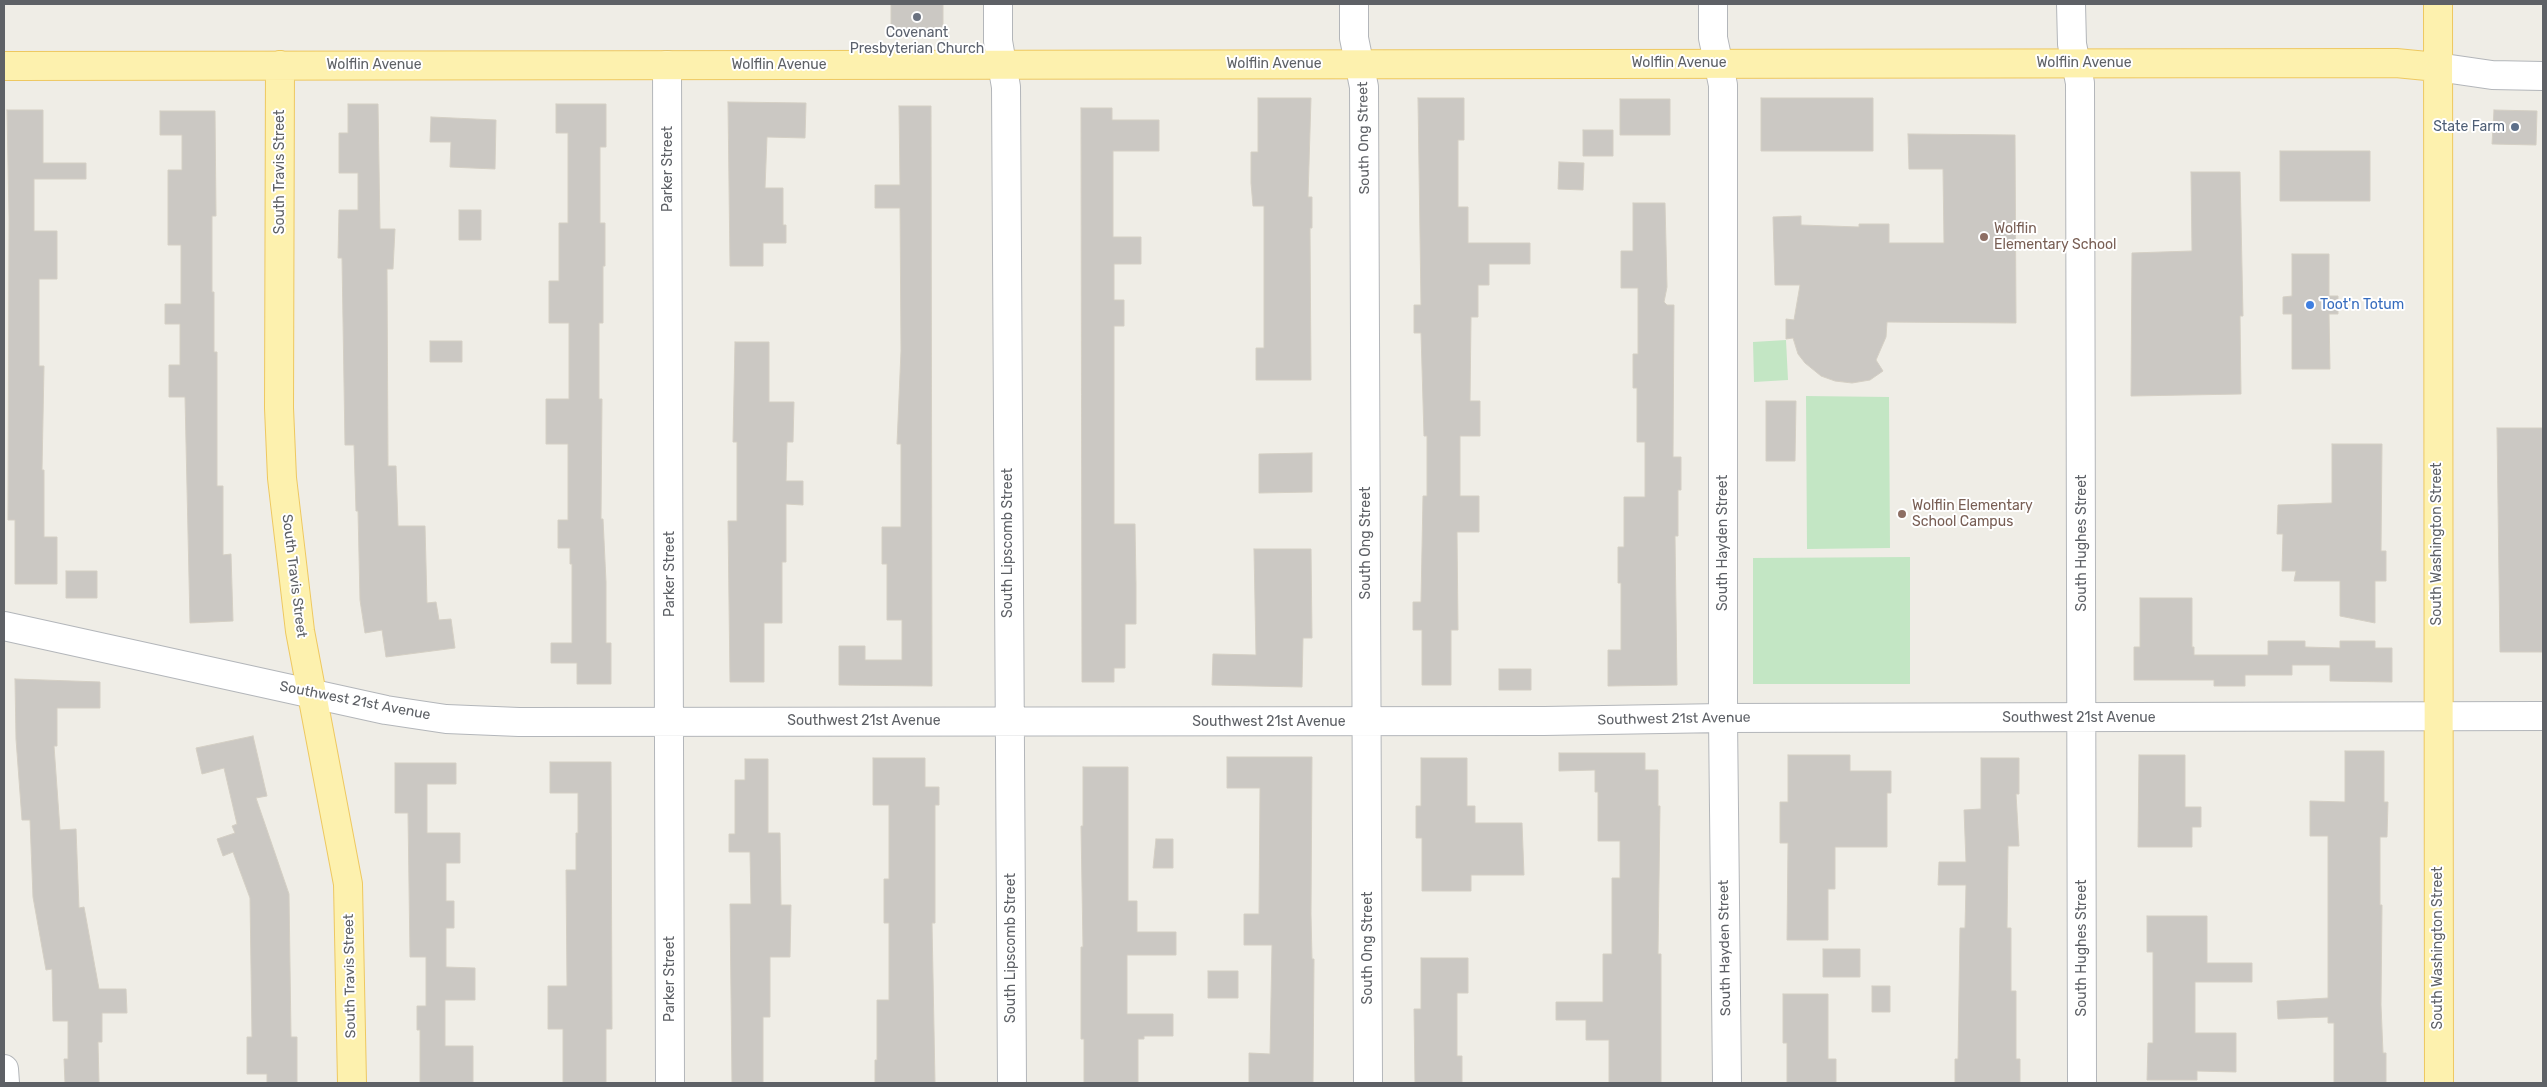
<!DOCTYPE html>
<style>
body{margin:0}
#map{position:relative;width:2547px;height:1087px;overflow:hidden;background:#efede6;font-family:Rubik,sans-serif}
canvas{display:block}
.frame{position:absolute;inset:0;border:5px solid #5e6166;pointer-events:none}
</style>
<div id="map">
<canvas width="2547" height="1087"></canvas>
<div class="frame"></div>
</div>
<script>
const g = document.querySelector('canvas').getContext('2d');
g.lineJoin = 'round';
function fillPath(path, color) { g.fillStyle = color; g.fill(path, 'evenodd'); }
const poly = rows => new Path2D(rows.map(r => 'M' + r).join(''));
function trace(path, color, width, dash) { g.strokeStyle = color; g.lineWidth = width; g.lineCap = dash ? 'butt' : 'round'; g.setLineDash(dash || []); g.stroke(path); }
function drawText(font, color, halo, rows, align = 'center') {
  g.font = font + ' Rubik,sans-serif'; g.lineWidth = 4; g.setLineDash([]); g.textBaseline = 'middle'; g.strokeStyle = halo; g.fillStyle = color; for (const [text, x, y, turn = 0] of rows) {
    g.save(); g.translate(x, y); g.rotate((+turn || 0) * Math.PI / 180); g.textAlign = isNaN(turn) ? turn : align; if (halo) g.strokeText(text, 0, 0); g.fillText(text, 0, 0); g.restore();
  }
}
fillPath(poly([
 [1786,340,1788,380,1754,382,1753,342],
 [1806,396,1889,397,1890,548,1807,549],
 [1910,557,1910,684,1753,684,1753,558]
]), '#c3e6c4');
const building = poly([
 [891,4,943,4,943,30,891,30,891,4],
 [1258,98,1311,98,1308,197,1312,197,1312,228,1310,228,1311,380,1256,380,1256,348,1264,348,1264,206,1253,206,1251,183,1251,152,1258,152,1258,98],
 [1418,98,1464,98,1464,140,1458,140,1458,207,1468,207,1468,243,1530,243,1530,264,1489,264,1489,285,1478,285,1478,317,1471,317,1470,401,1480,401,1480,436,1460,436,1460,496,1479,496,1479,532,1457,532,1458,630,1451,630,1451,685,1422,685,1422,630,1413,630,1413,602,1421,602,1423,496,1427,496,1427,436,1424,436,1421,333,1414,333,1414,305,1421,305,1418,98],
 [1761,98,1873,98,1873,151,1761,151,1761,98],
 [1620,99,1670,99,1670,135,1620,135,1620,99],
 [728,102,806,103,805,138,767,137,765,188,783,188,783,225,786,225,786,243,763,243,763,266,730,266,728,102],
 [348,104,378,104,380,229,395,229,393,269,387,269,388,466,396,466,398,526,425,526,427,603,436,602,439,620,451,619,455,648,386,657,382,630,365,633,360,600,358,511,356,511,354,445,345,445,342,258,338,258,339,210,358,210,358,173,339,173,339,133,348,133,348,104],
 [556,104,606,104,606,147,600,147,600,223,605,223,605,266,603,266,603,323,599,323,599,399,602,399,601,519,603,519,606,582,606,643,611,643,611,684,577,684,577,663,551,663,551,643,572,643,572,564,570,564,570,548,558,548,558,520,568,520,568,444,546,444,546,399,569,399,569,323,549,323,549,281,559,281,559,223,568,223,568,133,556,133,556,104],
 [899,106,931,106,932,686,839,685,839,646,865,646,865,660,902,660,902,620,887,620,887,564,882,564,882,527,901,527,901,444,897,444,901,351,900,208,875,208,875,185,900,185,899,106],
 [1081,108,1112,108,1112,120,1159,120,1159,151,1113,151,1113,237,1141,237,1141,264,1114,264,1114,300,1124,300,1124,326,1114,326,1114,524,1135,524,1136,584,1136,624,1125,624,1125,668,1114,668,1114,682,1082,682,1081,108],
 [7,110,43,110,43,163,86,163,86,179,34,179,34,231,57,231,57,279,39,279,39,366,44,366,42,470,44,470,44,537,57,537,57,584,15,584,15,520,8,520,9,218,7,110],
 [2494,110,2537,111,2536,145,2492,144,2494,110],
 [160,111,215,111,216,216,212,216,212,292,214,292,214,352,217,352,217,486,223,486,223,555,231,554,233,621,190,623,185,397,169,397,169,365,180,365,180,324,165,324,165,304,181,304,181,245,168,245,168,170,182,170,182,135,160,135,160,111],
 [431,117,496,120,495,169,450,167,451,142,430,142,431,117],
 [1583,130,1613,130,1613,156,1583,156,1583,130],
 [1908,134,2015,135,2016,323,1887,322,1886,337,1876,360,1883,371,1870,380,1852,383,1835,381,1821,376,1805,363,1798,354,1793,338,1786,339,1786,319,1794,320,1800,285,1775,285,1773,217,1801,216,1801,225,1859,227,1859,224,1889,224,1889,243,1944,243,1943,169,1909,169,1908,134],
 [2280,151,2370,151,2370,201,2280,201,2280,151],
 [1559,162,1584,163,1583,190,1558,189,1559,162],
 [2191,172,2240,172,2243,316,2240,316,2241,394,2131,396,2132,253,2192,251,2191,172],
 [1633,203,1665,203,1667,287,1664,302,1667,305,1674,305,1673,457,1681,457,1681,490,1678,490,1678,536,1675,536,1677,685,1608,686,1608,650,1621,650,1621,583,1618,583,1618,547,1624,547,1624,497,1645,497,1645,442,1637,442,1637,388,1633,388,1633,354,1638,354,1638,288,1621,288,1621,251,1633,251,1633,203],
 [459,210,481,210,481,240,459,240,459,210],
 [2292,254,2329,254,2329,296,2338,296,2338,314,2329,314,2330,369,2292,369,2292,314,2283,314,2283,297,2292,296,2292,254],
 [430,341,462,341,462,362,430,362,430,341],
 [735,342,769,342,769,402,794,402,793,442,787,442,786,481,803,481,803,505,786,504,786,562,782,562,782,623,764,623,764,682,730,682,728,521,737,521,737,442,733,442,735,342],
 [1766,401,1796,401,1795,461,1766,461,1766,401],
 [2497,428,2543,428,2543,652,2500,652,2497,428],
 [2332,444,2382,444,2381,551,2386,551,2386,581,2375,581,2375,623,2340,616,2340,581,2294,581,2296,571,2282,571,2283,534,2277,534,2278,505,2332,503,2332,444],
 [1312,453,1312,492,1259,493,1259,454,1312,453],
 [1254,549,1311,549,1312,638,1303,638,1302,687,1212,685,1213,654,1256,655,1254,549],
 [66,571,97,571,97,598,66,598,66,571],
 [2140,598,2192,598,2192,647,2194,647,2194,655,2268,655,2268,641,2305,641,2305,647,2340,648,2340,641,2375,641,2375,648,2392,648,2392,682,2330,681,2330,665,2292,665,2292,675,2245,675,2245,686,2214,686,2214,680,2134,680,2134,647,2140,647,2140,598],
 [1499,669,1531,669,1531,690,1499,690,1499,669],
 [15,679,100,682,100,708,57,708,57,746,54,746,60,830,76,829,79,908,84,907,99,989,126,989,127,1013,102,1013,102,1042,98,1042,99,1083,65,1083,64,1059,68,1059,68,1021,53,1021,52,969,46,970,33,897,30,820,22,820,16,739,15,679],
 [253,736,267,796,256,798,289,894,291,1037,297,1037,297,1083,267,1083,267,1074,247,1074,247,1037,252,1037,250,898,233,852,223,856,217,839,235,833,232,826,237,824,224,768,202,774,196,748,253,736],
 [2345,751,2384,751,2384,802,2388,802,2387,837,2380,837,2380,905,2382,905,2381,1005,2383,1053,2386,1053,2386,1083,2334,1083,2334,1023,2328,1023,2328,1017,2278,1019,2277,1001,2328,998,2328,836,2310,836,2310,801,2345,802,2345,751],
 [1559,753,1645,753,1645,770,1658,770,1658,806,1660,806,1658,954,1661,954,1661,1083,1609,1083,1609,1040,1586,1040,1586,1020,1556,1020,1556,1002,1603,1002,1603,954,1612,954,1612,878,1620,878,1620,841,1598,841,1598,792,1595,792,1595,770,1559,771,1559,753],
 [1788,755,1850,755,1850,771,1891,771,1891,793,1887,793,1887,847,1835,847,1835,889,1828,889,1828,940,1787,940,1788,843,1780,843,1780,802,1788,802,1788,755],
 [2139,755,2185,755,2185,807,2201,807,2201,827,2192,827,2192,847,2138,847,2139,755],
 [1227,757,1312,757,1311,914,1312,959,1314,959,1313,1083,1249,1083,1249,1053,1270,1054,1272,945,1244,945,1244,914,1259,914,1260,788,1227,788,1227,757],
 [873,758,925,758,925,787,939,787,939,805,935,805,935,923,932,923,935,1083,875,1083,875,1060,877,1060,877,1000,889,1000,889,923,884,923,884,879,889,879,889,805,873,805,873,758],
 [1421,758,1467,758,1467,806,1475,806,1475,823,1522,823,1524,875,1471,875,1471,891,1422,891,1422,838,1416,838,1416,806,1421,806,1421,758],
 [1981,758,2019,758,2019,794,2016,794,2019,846,2008,846,2007,928,2011,928,2011,991,2016,991,2016,1059,2020,1059,2020,1083,1955,1083,1955,1059,1958,1059,1960,928,1965,928,1966,885,1938,885,1939,862,1966,862,1964,810,1981,809,1981,758],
 [745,759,768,759,768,833,780,833,781,905,791,905,790,957,770,957,770,1017,763,1017,763,1083,732,1083,730,904,751,904,750,852,729,852,729,834,735,834,735,780,745,780,745,759],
 [550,762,611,762,612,1029,606,1029,606,1083,563,1083,563,1029,548,1029,548,986,567,986,566,870,576,870,576,833,578,833,578,793,550,793,550,762],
 [395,763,456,763,456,784,427,784,427,833,460,833,460,863,446,863,446,901,454,901,454,928,446,928,446,967,475,968,475,1000,445,1000,445,1046,473,1046,473,1083,420,1083,420,1030,417,1030,417,1006,426,1006,426,957,410,957,408,813,395,813,395,763],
 [1083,767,1128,767,1128,901,1137,901,1137,932,1176,932,1176,955,1127,955,1127,1014,1173,1014,1173,1036,1144,1036,1144,1039,1138,1039,1138,1083,1084,1083,1084,1039,1081,1039,1081,947,1083,947,1081,826,1083,826,1083,767],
 [1156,839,1173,839,1173,868,1153,868,1156,839],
 [2147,916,2207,916,2207,963,2252,963,2252,982,2195,982,2195,1033,2236,1033,2236,1072,2197,1071,2197,1080,2147,1080,2148,1043,2153,1043,2153,952,2147,952,2147,916],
 [1823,949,1860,949,1860,977,1823,977,1823,949],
 [1421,958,1468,958,1468,993,1457,993,1457,1056,1462,1056,1462,1083,1415,1083,1414,1009,1421,1009,1421,958],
 [1208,971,1238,971,1238,998,1208,998,1208,971],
 [1872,986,1890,986,1890,1012,1872,1012,1872,986],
 [1783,994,1828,994,1828,1059,1836,1059,1836,1083,1787,1083,1787,1043,1783,1043,1783,994]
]);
fillPath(building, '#cbc8c3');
trace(building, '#d4cfc4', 1);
const minor = poly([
 [998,4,998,41,1006,87,1012,1083],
 [1354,4,1354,38,1364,87,1368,1083],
 [1713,4,1713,38,1723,85,1723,718,1727,1083],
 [2071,4,2072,44,2080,83,2082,1083],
 [667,65,670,1083],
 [2437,67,2492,75,2543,76],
 [4,626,386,710,446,719,519,722,1544,721,1723,718,2543,716],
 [4,1069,5,1083]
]);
const major = poly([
 [2438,4,2439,1083],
 [280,65,279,408,282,478,300,631,348,884,352,1083],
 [4,66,2396,63,2437,67]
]);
trace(minor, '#b3b6ba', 30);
trace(major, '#eec860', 30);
trace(minor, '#fff', 28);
trace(major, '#fdf1ae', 28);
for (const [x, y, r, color] of [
 [917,17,5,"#6b7280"],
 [2515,127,5,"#5c6f8a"],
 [1984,237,5,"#8d6e63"],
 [2310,305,5,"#3f7fe0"],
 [1902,514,5,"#8d6e63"]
]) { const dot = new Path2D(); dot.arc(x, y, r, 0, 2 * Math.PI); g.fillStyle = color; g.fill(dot); trace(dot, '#fff', 2); }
drawText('14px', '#5b616d', '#fff', [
 ["Covenant",917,33],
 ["Presbyterian Church",917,49]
]);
drawText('14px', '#5e6166', '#fff', [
 ["Wolflin Avenue",1679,63],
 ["Wolflin Avenue",2084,63],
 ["Wolflin Avenue",1274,64],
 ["Wolflin Avenue",374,65],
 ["Wolflin Avenue",779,65],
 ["South Ong Street",1364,138,-91],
 ["Parker Street",668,169,-90],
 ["South Travis Street",280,172,-90],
 ["South Lipscomb Street",1008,543,-90],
 ["South Ong Street",1366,543,-90],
 ["South Hayden Street",1723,543,-90],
 ["South Hughes Street",2082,543,-90],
 ["South Washington Street",2437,544,-90],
 ["Parker Street",670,574,-90],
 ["South Travis Street",294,576,83],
 ["Southwest 21st Avenue",355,701,11],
 ["Southwest 21st Avenue",2079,718],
 ["Southwest 21st Avenue",1674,719,-1],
 ["Southwest 21st Avenue",864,721],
 ["Southwest 21st Avenue",1269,722],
 ["South Lipscomb Street",1011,948,-90],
 ["South Ong Street",1368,948,-90],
 ["South Hayden Street",1725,948,-91],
 ["South Hughes Street",2082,948,-90],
 ["South Washington Street",2438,948,-90],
 ["South Travis Street",350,976,-91],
 ["Parker Street",670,979,-90]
]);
drawText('14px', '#4e5e75', '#fff', [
 ["State Farm",2505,127]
], 'right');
drawText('14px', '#785e54', '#fff', [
 ["Wolflin",1994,229],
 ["Elementary School",1994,245],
 ["Wolflin Elementary",1912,506],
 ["School Campus",1912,522]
], 'left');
drawText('14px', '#366cbe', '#fff', [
 ["Toot'n Totum",2320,305]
], 'left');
</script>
